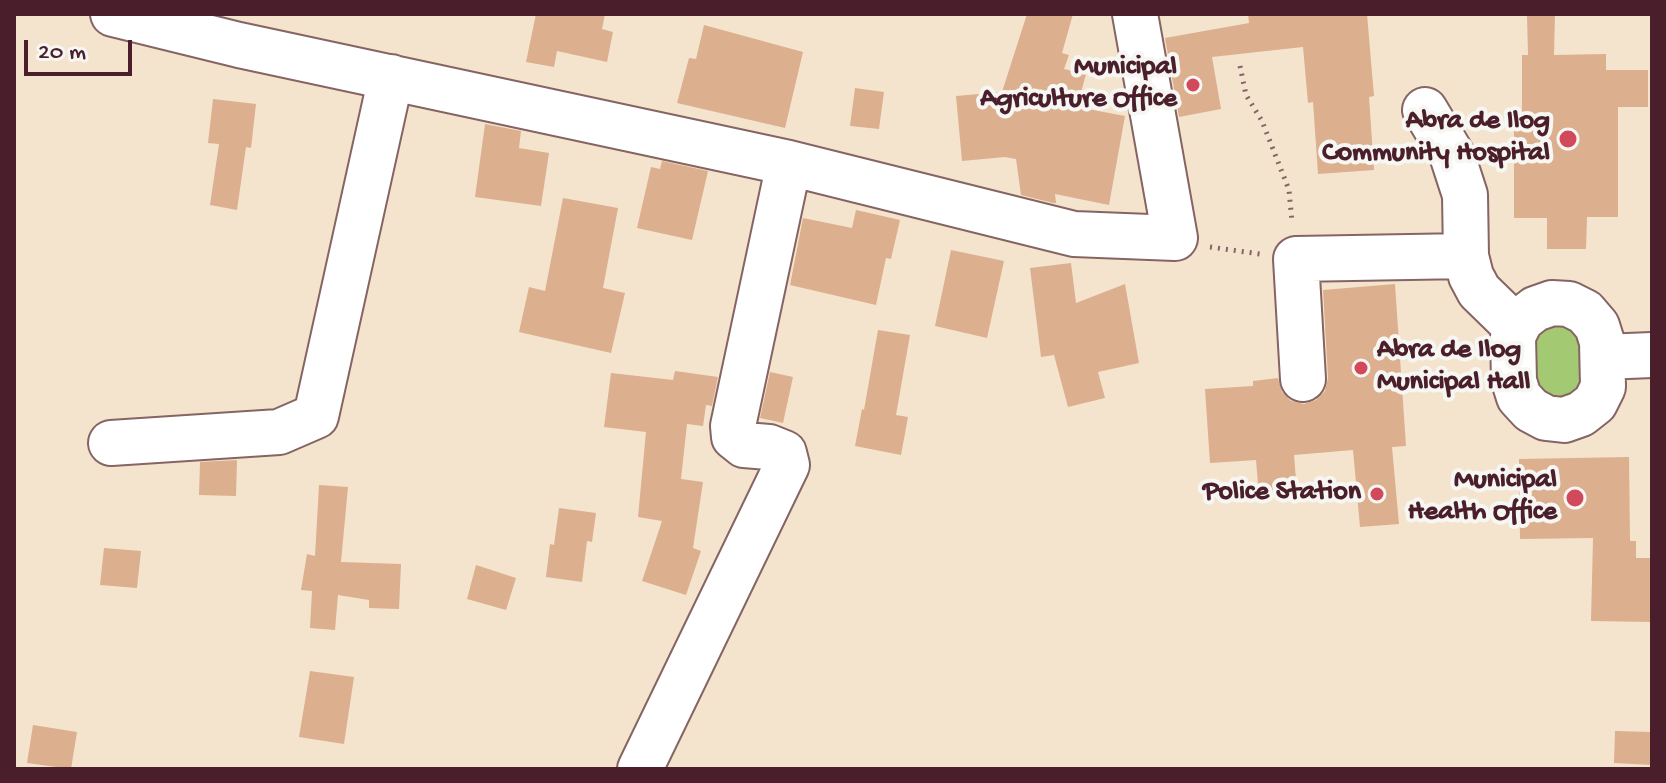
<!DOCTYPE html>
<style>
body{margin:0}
#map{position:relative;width:1666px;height:783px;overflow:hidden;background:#f4e4ce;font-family:"Gochi Hand",sans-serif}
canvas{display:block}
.frame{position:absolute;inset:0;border:16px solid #4a1f2b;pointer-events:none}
.scale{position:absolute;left:24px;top:40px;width:108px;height:36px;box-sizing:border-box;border:4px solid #4a1f2b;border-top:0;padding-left:10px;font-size:24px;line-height:28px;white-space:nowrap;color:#4a1f2b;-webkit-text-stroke:6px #f6f6f2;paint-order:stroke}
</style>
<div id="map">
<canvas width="1666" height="783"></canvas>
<div class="frame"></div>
<div class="scale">20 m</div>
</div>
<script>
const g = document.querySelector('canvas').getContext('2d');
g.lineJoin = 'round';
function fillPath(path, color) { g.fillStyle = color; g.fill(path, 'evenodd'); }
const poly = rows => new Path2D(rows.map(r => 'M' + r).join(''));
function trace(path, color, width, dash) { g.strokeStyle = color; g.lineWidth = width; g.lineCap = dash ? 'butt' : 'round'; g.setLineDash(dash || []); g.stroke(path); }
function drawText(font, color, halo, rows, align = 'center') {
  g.font = font + ' "Gochi Hand",sans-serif'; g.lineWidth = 8; g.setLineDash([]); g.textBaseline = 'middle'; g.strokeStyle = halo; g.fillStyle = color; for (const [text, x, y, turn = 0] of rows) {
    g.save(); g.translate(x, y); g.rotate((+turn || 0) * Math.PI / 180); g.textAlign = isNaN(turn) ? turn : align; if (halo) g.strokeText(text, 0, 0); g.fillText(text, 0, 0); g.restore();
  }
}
fillPath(poly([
 [1554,319,1582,334,1587,383,1563,404,1533,389,1534,330]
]), '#a4c973');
fillPath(poly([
 [536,14,605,14,602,29,613,32,607,62,557,51,554,67,526,62],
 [1027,14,1073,14,1062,53,1069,55,1064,69,1086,74,1077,107,1125,116,1109,205,1055,194,1056,203,1053,203,1021,195,1016,159,1005,157,962,161,956,96,1002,92],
 [1248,14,1367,14,1374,96,1369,97,1374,170,1318,174,1313,102,1308,103,1303,47,1212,57,1221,109,1179,117,1165,38,1249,23],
 [1527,14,1555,14,1554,55,1606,54,1606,70,1648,70,1648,107,1618,107,1618,217,1587,217,1586,249,1547,249,1547,218,1514,218,1514,112,1522,112,1522,55,1528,55],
 [704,25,803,52,785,128,677,103,689,58,696,59],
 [855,88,884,92,879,129,850,126],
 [213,99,256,104,251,148,246,147,237,210,210,205,219,144,208,143],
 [485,124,521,131,519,148,549,153,541,206,475,197],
 [662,161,708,171,692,240,637,228,651,167,660,169],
 [563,198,618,208,603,288,625,293,611,353,519,332,529,287,545,291],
 [856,210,900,220,891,259,886,258,876,305,790,285,803,218,852,228],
 [951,250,1004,261,987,338,935,326],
 [1071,263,1076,303,1125,284,1139,363,1098,372,1105,398,1068,407,1054,355,1041,357,1030,268],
 [1395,284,1406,446,1392,447,1399,524,1360,527,1353,450,1294,455,1297,492,1259,496,1256,460,1210,463,1205,389,1253,386,1253,381,1278,378,1282,392,1291,401,1304,404,1316,400,1325,391,1328,378,1323,290],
 [878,330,910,335,896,415,908,417,901,455,855,446,862,409,864,410],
 [675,371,718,377,712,406,706,405,703,426,687,424,681,479,703,482,693,548,701,551,686,595,642,581,662,521,638,517,646,432,604,427,611,373,673,380],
 [770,372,793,377,783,423,760,418],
 [1629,457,1630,541,1636,541,1636,558,1652,558,1652,622,1591,621,1593,538,1520,539,1519,459],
 [237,460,236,496,199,495,200,462],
 [319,485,348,487,341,562,401,564,399,609,369,608,369,600,338,595,335,630,310,628,312,591,301,590,307,554,315,556],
 [559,508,596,513,592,542,587,541,582,582,546,577,550,544,554,545],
 [104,548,141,551,137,588,100,585],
 [476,565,516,578,506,610,467,599],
 [310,671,354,677,344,744,299,737],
 [33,725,77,732,71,769,27,763],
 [1615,731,1652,732,1652,765,1614,763]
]), '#dcaf8e');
const minor = poly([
 [113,14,239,45,789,163,1074,234,1175,238,1135,14],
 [1425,110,1452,155,1465,195,1466,256,1471,276,1479,291,1517,328],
 [1552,303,1569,304,1585,312,1597,326,1602,342,1603,387,1595,403,1581,414,1564,420,1546,418,1531,410,1519,397,1514,381,1513,336,1521,320,1535,309,1552,303],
 [1603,357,1652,355],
 [1303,379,1296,259,1466,256],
 [111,443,279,432,316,416,391,77],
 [640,769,787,465,784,453,769,447,744,445,734,437,733,426,789,163]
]);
trace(minor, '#866464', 48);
trace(poly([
 [1240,66,1246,95,1262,121,1289,190,1292,222],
 [1210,247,1260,254]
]), '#866464', 5, [2, 6]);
trace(minor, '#fff', 44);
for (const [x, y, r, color] of [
 [1193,85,8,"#d1495b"],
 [1568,139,10,"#d1495b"],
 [1361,368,8,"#d1495b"],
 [1377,494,8,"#d1495b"],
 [1575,498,10,"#d1495b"]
]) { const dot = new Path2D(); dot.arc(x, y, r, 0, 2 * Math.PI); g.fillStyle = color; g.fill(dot); trace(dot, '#f6f6f2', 3); }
drawText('bold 28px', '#4a1f2b', '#f6f6f2', [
 ["Municipal",1177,69],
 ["Agriculture Office",1177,101],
 ["Abra de Ilog",1550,123],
 ["Community Hospital",1550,155],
 ["Abra de Ilog",1377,352,"left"],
 ["Municipal Hall",1377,384,"left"],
 ["Municipal",1557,482],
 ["Health Office",1557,514],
 ["Police Station",1361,494]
], 'right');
</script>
